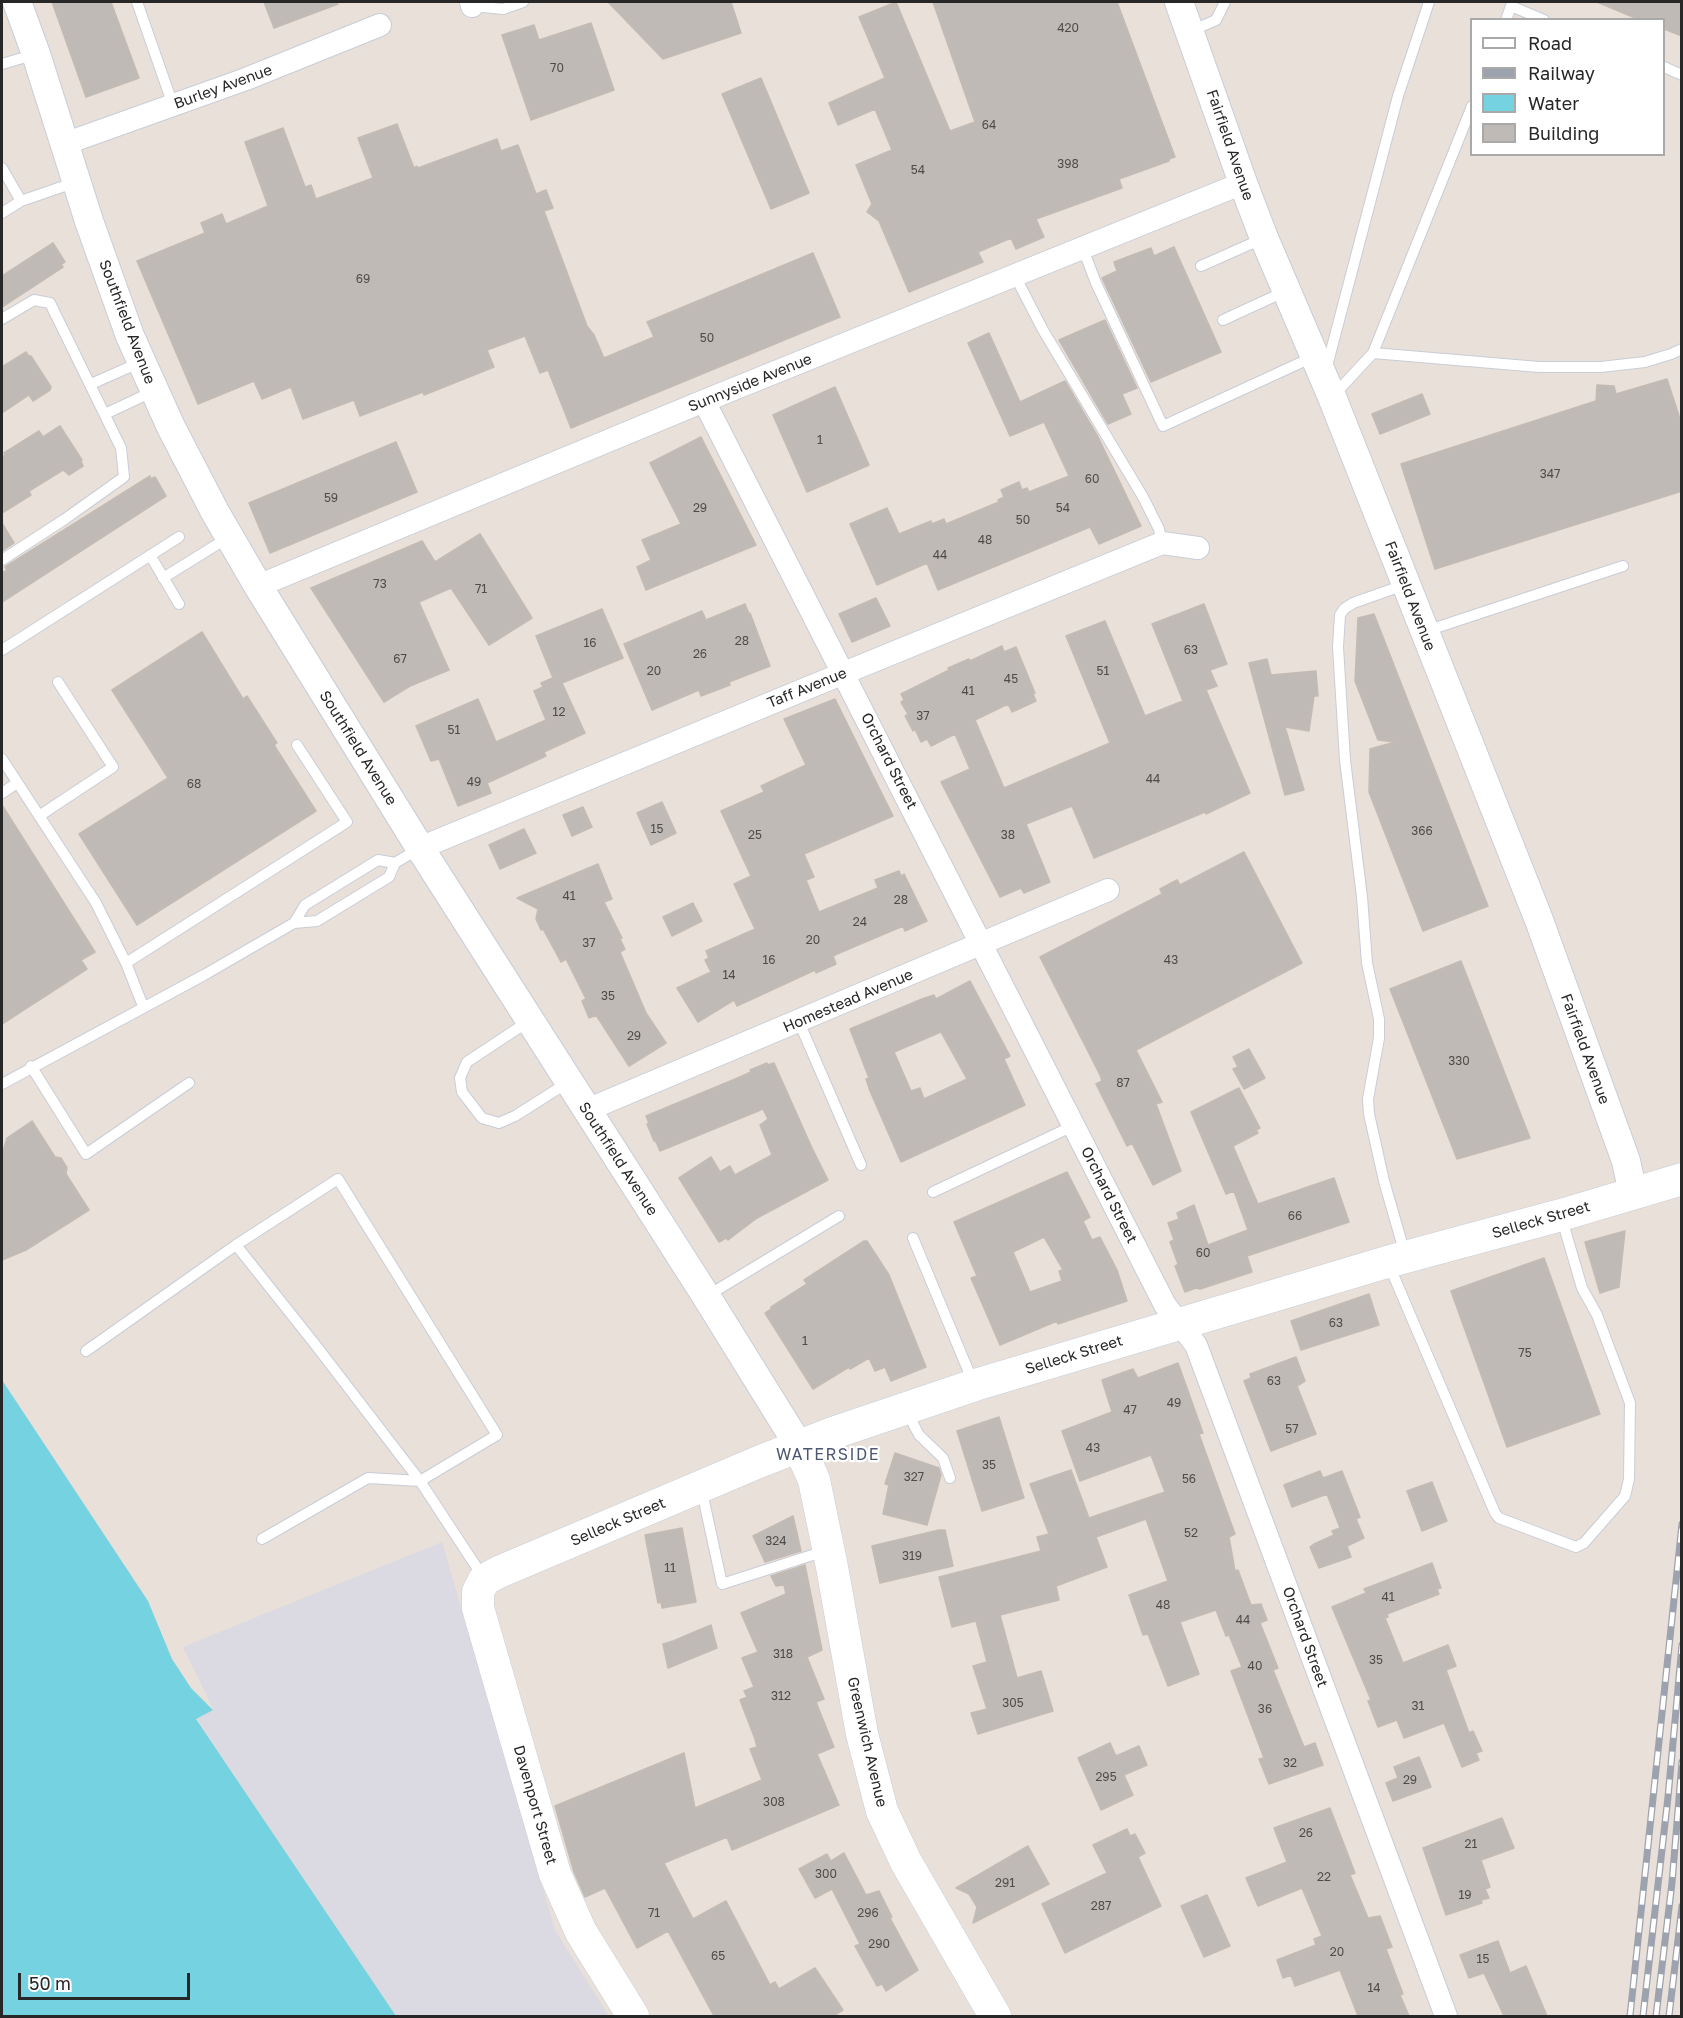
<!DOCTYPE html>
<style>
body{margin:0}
#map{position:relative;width:1683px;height:2018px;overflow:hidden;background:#e8e0d9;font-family:"Golos Text",sans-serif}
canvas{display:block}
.frame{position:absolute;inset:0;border:3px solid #272727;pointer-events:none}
.legend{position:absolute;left:1470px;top:18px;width:195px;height:138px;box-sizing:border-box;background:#fff;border:2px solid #a9a9a9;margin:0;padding:8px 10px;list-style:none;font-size:18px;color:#272727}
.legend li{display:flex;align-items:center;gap:12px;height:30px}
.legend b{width:30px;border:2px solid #a9a9a9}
.scale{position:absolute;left:18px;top:1973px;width:172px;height:27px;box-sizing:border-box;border:3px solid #272727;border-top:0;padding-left:8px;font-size:18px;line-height:21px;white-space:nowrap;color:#272727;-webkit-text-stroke:4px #fff;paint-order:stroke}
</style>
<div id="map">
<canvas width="1683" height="2018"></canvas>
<div class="frame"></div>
<ul class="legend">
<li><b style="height:8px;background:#fff"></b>Road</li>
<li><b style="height:8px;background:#9da2af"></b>Railway</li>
<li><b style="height:16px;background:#75d2e1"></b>Water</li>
<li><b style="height:16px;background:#c0bab6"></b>Building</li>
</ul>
<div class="scale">50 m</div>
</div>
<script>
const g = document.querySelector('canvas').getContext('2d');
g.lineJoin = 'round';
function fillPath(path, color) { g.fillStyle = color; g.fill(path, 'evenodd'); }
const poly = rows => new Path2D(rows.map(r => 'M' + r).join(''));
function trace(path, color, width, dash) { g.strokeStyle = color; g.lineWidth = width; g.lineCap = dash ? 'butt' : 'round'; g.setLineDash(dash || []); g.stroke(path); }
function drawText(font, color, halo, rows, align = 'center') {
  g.font = font + ' "Golos Text",sans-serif'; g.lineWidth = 4.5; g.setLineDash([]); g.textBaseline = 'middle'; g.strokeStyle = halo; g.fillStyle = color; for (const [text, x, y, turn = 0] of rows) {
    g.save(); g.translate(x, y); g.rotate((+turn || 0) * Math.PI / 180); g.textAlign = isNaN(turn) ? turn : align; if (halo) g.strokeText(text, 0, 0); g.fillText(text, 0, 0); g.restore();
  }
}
fillPath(poly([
 [442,1542,555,1930,609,2016,396,2016,196,1718,213,1709,183,1647]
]), '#dbd9e1');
fillPath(poly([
 [2,1380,148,1601,172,1659,191,1688,213,1710,196,1719,396,2016,2,2016]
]), '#75d2e1');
const building = poly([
 [52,2,111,2,139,78,86,97,52,2],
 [264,2,337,2,338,4,274,28,264,2],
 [608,2,731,2,741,33,663,59,608,2],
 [896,2,950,131,975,122,933,2,1117,2,1175,157,1169,159,1169,161,1119,179,1122,188,1036,219,1044,237,1016,249,1011,238,978,252,983,262,909,292,879,221,867,212,872,204,856,165,892,150,875,109,838,125,829,103,885,78,859,17,896,2],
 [1597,2,1682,2,1682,36,1664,29,1664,20,1640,20,1597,2],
 [591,23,614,90,531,120,502,35,534,25,539,40,591,23],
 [761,78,809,193,771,209,722,94,761,78],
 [397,124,414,168,417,166,418,168,497,139,501,151,518,145,536,194,546,190,553,208,544,211,587,326,594,335,604,358,654,337,647,322,813,253,840,317,571,428,548,370,540,373,525,336,487,350,494,367,424,395,423,392,360,416,354,400,303,419,291,387,262,399,254,381,198,404,137,261,205,233,201,223,222,214,226,224,268,206,245,142,283,128,305,187,311,185,316,199,373,178,358,138,397,124],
 [53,243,65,262,61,264,63,267,2,307,2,276,53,243],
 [1174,247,1221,352,1151,382,1102,278,1117,271,1114,262,1151,248,1154,256,1174,247],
 [1105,320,1137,388,1122,394,1131,414,1108,424,1059,340,1105,320],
 [989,333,1020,402,1065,381,1098,437,1141,526,1099,544,1090,527,938,590,927,563,877,585,850,524,887,508,899,534,931,521,932,524,944,519,946,524,999,502,998,500,1004,497,1001,490,1019,482,1022,490,1027,488,1029,492,1069,476,1044,422,1010,436,968,343,989,333],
 [26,352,29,356,31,356,51,387,50,390,33,401,29,395,2,413,2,367,26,352],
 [1667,379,1682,425,1682,491,1435,569,1401,464,1596,401,1597,385,1614,386,1616,394,1667,379],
 [835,387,869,465,807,492,773,415,835,387],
 [1422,394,1430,414,1380,434,1372,414,1422,394],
 [60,426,82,460,81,461,83,466,69,475,63,470,29,491,31,495,2,513,2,457,5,455,4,453,39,431,43,437,60,426],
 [701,437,756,545,646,590,637,567,651,560,642,540,681,524,650,463,701,437],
 [396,442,417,492,270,553,249,503,396,442],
 [150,476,151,479,155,477,166,496,2,602,2,573,7,570,5,567,150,476],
 [2,523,14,543,2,551,2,523],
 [480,534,532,618,489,645,451,588,419,602,449,670,410,686,384,702,311,588,422,541,435,562,480,534],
 [876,598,890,626,852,642,839,614,876,598],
 [745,604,749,614,750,613,770,666,729,682,730,685,701,696,699,690,652,710,624,644,702,611,706,620,745,604],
 [1204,604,1227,664,1210,670,1217,686,1206,690,1250,793,1206,814,1205,812,1094,858,1072,806,1026,824,1050,882,1024,893,1021,888,1000,897,941,782,970,769,955,734,931,746,927,739,921,742,915,729,913,731,905,716,908,714,901,702,904,700,901,694,949,670,948,668,969,659,970,661,1002,646,1004,652,1016,647,1035,693,1033,694,1036,701,1012,712,1008,704,975,720,1004,788,1110,743,1066,636,1105,621,1145,716,1183,701,1152,624,1204,604],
 [602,609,623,658,562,683,585,733,544,752,546,756,487,783,491,793,458,806,439,759,431,761,416,726,478,699,496,742,546,720,534,691,543,687,541,683,553,678,536,636,602,609],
 [1374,614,1488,906,1423,931,1369,792,1370,749,1395,742,1378,740,1355,681,1358,618,1374,614],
 [202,632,243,699,247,696,277,743,274,745,316,811,137,925,79,834,168,778,112,690,202,632],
 [1267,659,1271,675,1316,671,1318,696,1314,696,1309,731,1285,727,1304,790,1285,795,1249,663,1267,659],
 [835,699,893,816,804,854,814,877,806,880,819,912,878,888,875,880,899,871,901,876,904,874,927,921,905,931,903,926,837,954,833,956,836,964,816,973,815,970,737,1006,734,1000,698,1022,677,988,711,972,705,960,709,958,706,951,755,929,734,884,751,876,721,811,764,792,761,786,806,765,784,719,835,699],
 [662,802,676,833,651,845,637,813,662,802],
 [2,805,95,952,81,960,87,969,2,1024,2,805],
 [583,807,592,827,572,836,563,815,583,807],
 [524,829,536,853,500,869,489,845,524,829],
 [1244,852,1302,963,1136,1050,1162,1102,1156,1104,1181,1171,1153,1185,1132,1143,1127,1146,1096,1084,1102,1081,1100,1075,1040,957,1162,894,1160,889,1177,880,1180,885,1244,852],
 [598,864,612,899,604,902,622,938,620,939,625,949,620,952,646,1013,666,1043,629,1066,596,1015,589,1018,582,1001,586,999,566,959,561,962,543,929,541,930,536,919,538,909,517,898,598,864],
 [693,903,702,921,672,936,663,917,693,903],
 [1461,961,1530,1138,1457,1159,1390,989,1461,961],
 [970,981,1010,1056,1004,1059,1025,1105,901,1162,870,1091,866,1079,869,1078,850,1029,922,999,934,995,936,999,970,981],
 [941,1032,967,1079,924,1099,920,1088,911,1091,894,1052,941,1032],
 [1249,1049,1265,1078,1244,1089,1233,1069,1238,1067,1233,1057,1249,1049],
 [767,1063,767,1065,774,1063,812,1148,828,1180,757,1218,728,1240,726,1238,719,1242,679,1178,711,1157,720,1172,730,1166,735,1175,772,1155,760,1125,768,1119,763,1109,660,1151,655,1140,654,1141,647,1124,649,1123,646,1116,740,1077,751,1072,750,1070,767,1063],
 [1239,1088,1260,1128,1256,1130,1258,1133,1233,1146,1258,1204,1334,1178,1349,1222,1247,1256,1252,1272,1200,1289,1196,1288,1185,1292,1175,1266,1178,1264,1170,1242,1174,1240,1168,1223,1179,1219,1177,1213,1194,1205,1208,1245,1248,1230,1234,1191,1226,1194,1191,1112,1239,1088],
 [32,1121,55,1157,61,1158,67,1168,66,1174,89,1210,26,1250,2,1260,2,1155,7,1138,32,1121],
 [1067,1172,1090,1217,1083,1221,1092,1240,1100,1237,1117,1270,1127,1301,1058,1324,1057,1321,1000,1345,971,1278,977,1276,954,1222,1067,1172],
 [1044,1237,1063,1270,1059,1271,1062,1281,1030,1292,1013,1252,1044,1237],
 [1625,1231,1619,1287,1600,1293,1585,1242,1625,1231],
 [864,1241,867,1241,889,1275,926,1367,891,1381,885,1367,875,1371,869,1358,850,1369,849,1367,813,1389,765,1313,771,1309,771,1307,807,1284,804,1280,864,1241],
 [1544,1258,1600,1414,1507,1447,1451,1291,1544,1258],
 [1369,1294,1379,1325,1301,1350,1291,1321,1369,1294],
 [1296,1357,1305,1381,1297,1386,1316,1434,1271,1451,1244,1381,1251,1378,1250,1374,1296,1357],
 [1178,1363,1203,1433,1199,1434,1235,1534,1229,1537,1235,1571,1238,1570,1251,1605,1261,1604,1267,1620,1260,1623,1278,1668,1273,1670,1304,1747,1315,1743,1323,1765,1269,1784,1259,1759,1264,1758,1231,1671,1242,1667,1229,1635,1226,1636,1216,1610,1180,1622,1199,1674,1168,1686,1148,1634,1143,1635,1129,1595,1168,1581,1146,1519,1096,1537,1107,1567,1056,1586,1059,1600,1000,1615,1017,1678,1041,1671,1053,1711,978,1734,971,1713,987,1709,973,1666,987,1662,976,1621,952,1627,939,1577,1041,1551,1037,1537,1049,1534,1030,1484,1071,1470,1089,1518,1165,1492,1151,1455,1080,1481,1062,1431,1112,1412,1102,1380,1133,1369,1138,1378,1178,1363],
 [999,1417,1024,1498,982,1511,957,1431,999,1417],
 [895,1453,939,1468,941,1475,927,1525,883,1514,889,1485,885,1484,895,1453],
 [1320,1471,1323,1478,1342,1471,1360,1517,1356,1519,1364,1538,1347,1546,1351,1557,1319,1568,1310,1547,1314,1544,1334,1535,1332,1531,1340,1528,1327,1494,1292,1507,1284,1485,1320,1471],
 [1432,1482,1447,1521,1422,1531,1407,1491,1432,1482],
 [793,1516,801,1551,765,1562,753,1536,793,1516],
 [682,1528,696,1602,662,1608,661,1602,658,1603,645,1535,682,1528],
 [939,1530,945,1530,953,1566,880,1583,872,1546,939,1530],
 [1432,1563,1441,1588,1437,1589,1439,1594,1387,1614,1388,1617,1385,1618,1403,1663,1448,1645,1456,1666,1446,1670,1469,1733,1473,1731,1482,1751,1476,1753,1479,1760,1462,1767,1444,1723,1404,1738,1397,1720,1378,1727,1368,1701,1371,1700,1332,1607,1366,1593,1364,1589,1432,1563],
 [805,1565,822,1650,807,1657,824,1699,816,1702,834,1747,817,1754,839,1805,732,1850,727,1837,664,1863,693,1919,726,1901,770,1985,775,1982,779,1989,815,1968,843,2010,833,2016,714,2016,668,1931,637,1948,605,1888,585,1897,574,1872,555,1806,684,1753,695,1808,762,1780,750,1749,757,1747,755,1739,740,1700,747,1697,744,1691,754,1687,742,1658,758,1652,741,1613,786,1594,784,1585,776,1586,771,1576,805,1565],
 [711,1625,717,1648,668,1668,663,1644,673,1641,711,1625],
 [1110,1743,1116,1756,1139,1746,1147,1765,1124,1775,1133,1795,1101,1810,1078,1758,1110,1743],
 [1419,1757,1431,1787,1393,1801,1386,1783,1398,1778,1394,1767,1419,1757],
 [1330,1808,1355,1873,1350,1875,1368,1918,1380,1916,1392,1947,1386,1949,1403,1994,1400,1995,1409,2016,1358,2016,1340,1970,1295,1986,1291,1975,1283,1978,1277,1960,1316,1945,1314,1939,1322,1936,1302,1888,1258,1906,1246,1878,1287,1862,1274,1828,1330,1808],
 [1502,1818,1514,1848,1481,1860,1490,1887,1485,1889,1489,1898,1481,1900,1482,1903,1446,1915,1423,1848,1502,1818],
 [1127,1829,1130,1836,1135,1834,1145,1853,1138,1857,1161,1906,1065,1953,1042,1904,1107,1873,1093,1845,1127,1829],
 [1028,1846,1049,1884,973,1923,977,1907,969,1894,956,1888,1028,1846],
 [844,1853,866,1895,879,1891,892,1917,890,1918,918,1970,886,1991,882,1984,877,1986,855,1946,860,1944,832,1889,815,1898,799,1869,827,1854,831,1861,844,1853],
 [1207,1895,1230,1946,1204,1957,1181,1906,1207,1895],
 [1498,1941,1510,1973,1526,1966,1547,2016,1504,2016,1484,1973,1469,1978,1460,1955,1498,1941]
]);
fillPath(building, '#c0bab6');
trace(building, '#c3bbb3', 1.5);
const service = poly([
 [137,2,173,105],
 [472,6,503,9,523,2],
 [1506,20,1511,6,1544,20],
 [1191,31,1216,20,1225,2],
 [2,64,36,54],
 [1664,67,1682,75],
 [2,168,21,201],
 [2,213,21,201,76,182],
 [1083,249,1096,283,1163,426,1313,357],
 [1201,266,1264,238],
 [1015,276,1043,330,1143,497,1159,529,1162,543],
 [2,319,34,300,50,303,121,448,124,477,65,519,2,560],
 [1223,320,1286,291],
 [1373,353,1539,367,1601,367,1645,362,1671,354,1682,349],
 [1326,370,1398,96,1429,2],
 [91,384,141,362],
 [1334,395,1373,353,1472,106],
 [105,414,154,391],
 [150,555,179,604],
 [163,578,229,537],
 [1404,585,1353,603,1344,609,1340,615,1338,647,1345,760,1362,897,1367,963,1379,1019,1379,1038,1368,1099,1369,1114,1384,1181,1405,1254],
 [1426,631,1623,566],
 [2,650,179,537],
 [2,759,96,903,126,963,143,1006],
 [2,793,17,783],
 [39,816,113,767,58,682],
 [395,863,420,848],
 [126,963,347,822,297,745],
 [529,1021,467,1062,460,1078,462,1092,482,1118,499,1123,515,1116,567,1083],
 [799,1022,861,1165],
 [31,1066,86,1154,189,1083],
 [2,1084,204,975,294,923,317,921,389,877,395,863,378,860,305,905,294,923],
 [933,1192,1073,1126],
 [913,1238,973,1382],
 [236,1245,338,1179,497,1435,420,1481,368,1478,262,1539],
 [1389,1265,1495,1513,1499,1518,1576,1547,1584,1543,1625,1496,1629,1479,1630,1403,1597,1315,1582,1288,1561,1216],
 [707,1296,839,1216],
 [86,1351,236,1245,314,1343,420,1481,483,1577],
 [907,1412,919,1435,943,1458,950,1478],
 [698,1489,704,1501,722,1584,825,1551]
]);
const minor = poly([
 [471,2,472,6],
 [64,144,246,79,380,25],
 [704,401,1165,1305,1196,1345,1446,2016],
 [258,586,704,401,1243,183],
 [420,848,844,673,1162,543,1198,548],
 [587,1110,1108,890]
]);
const tertiary = poly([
 [17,2,36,54,89,221,130,336,171,427,215,512,258,586,420,848,706,1296,799,1446],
 [1179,2,1243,183,1264,238,1332,397,1539,920,1626,1161,1633,1193]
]);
const secondary = poly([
 [799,1446,814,1480,832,1567,862,1734,882,1811,906,1862,995,2016],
 [633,2016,581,1932,555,1874,478,1608,478,1592,484,1580,499,1572,761,1461,833,1433,975,1385,1387,1262,1561,1215,1682,1179]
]);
trace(service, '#c8cdd7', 12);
trace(minor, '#c8cdd7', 24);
trace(tertiary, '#c8cdd7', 30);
trace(secondary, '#c8cdd7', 33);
trace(service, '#fff', 10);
trace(minor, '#fff', 22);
trace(tertiary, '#fff', 28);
trace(secondary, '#fff', 32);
const rail = poly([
 [1630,2016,1682,1524],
 [1643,2016,1668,1797,1682,1645],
 [1656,2016,1672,1883,1682,1762],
 [1669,2016,1682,1906]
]);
trace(rail, '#9da2af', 7);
trace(rail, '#fff', 4.5, [14]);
drawText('12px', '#4d4c4b', null, [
 ["420",1068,28],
 ["70",557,68],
 ["64",989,125],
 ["398",1068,164],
 ["54",918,170],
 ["69",363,279],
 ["50",707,338],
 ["1",820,440],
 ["347",1550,474],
 ["60",1092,479],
 ["59",331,498],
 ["29",700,508],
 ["54",1063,508],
 ["50",1023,520],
 ["48",985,540],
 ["44",940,555],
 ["73",380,584],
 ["71",481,589],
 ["28",742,641],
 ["16",590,643],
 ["63",1191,650],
 ["26",700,654],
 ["67",400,659],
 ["20",654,671],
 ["51",1103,671],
 ["45",1011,679],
 ["41",968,691],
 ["12",559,712],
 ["37",923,716],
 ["51",454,730],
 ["44",1153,779],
 ["49",474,782],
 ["68",194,784],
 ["15",657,829],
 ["366",1422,831],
 ["25",755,835],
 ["38",1008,835],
 ["41",569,896],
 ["28",901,900],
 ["24",860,922],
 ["20",813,940],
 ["37",589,943],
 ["16",769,960],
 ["43",1171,960],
 ["14",729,975],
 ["35",608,996],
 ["29",634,1036],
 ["330",1459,1061],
 ["87",1123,1083],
 ["66",1295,1216],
 ["60",1203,1253],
 ["63",1336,1323],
 ["1",805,1341],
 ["75",1525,1353],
 ["63",1274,1381],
 ["49",1174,1403],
 ["47",1130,1410],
 ["57",1292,1429],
 ["43",1093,1448],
 ["35",989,1465],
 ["327",914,1477],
 ["56",1189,1479],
 ["52",1191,1533],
 ["324",776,1541],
 ["319",912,1556],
 ["11",670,1568],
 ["41",1388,1597],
 ["48",1163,1605],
 ["44",1243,1620],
 ["318",783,1654],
 ["35",1376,1660],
 ["40",1255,1666],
 ["312",781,1696],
 ["305",1013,1703],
 ["31",1418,1706],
 ["36",1265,1709],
 ["32",1290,1763],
 ["295",1106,1777],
 ["29",1410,1780],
 ["308",774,1802],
 ["26",1306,1833],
 ["21",1471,1844],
 ["300",826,1874],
 ["22",1324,1877],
 ["291",1005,1883],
 ["19",1465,1895],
 ["287",1101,1906],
 ["71",654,1913],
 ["296",868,1913],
 ["290",879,1944],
 ["20",1337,1952],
 ["65",718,1956],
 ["15",1483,1959],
 ["14",1374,1988]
]);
drawText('15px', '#272727', '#fff', [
 ["Burley Avenue",223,87,-20],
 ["Fairfield Avenue",1230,145,71],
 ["Southfield Avenue",127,322,69],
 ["Sunnyside Avenue",750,383,-22],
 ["Fairfield Avenue",1410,596,69],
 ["Taff Avenue",807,688,-22],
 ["Southfield Avenue",358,748,58],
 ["Orchard Street",889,761,63],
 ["Homestead Avenue",848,1001,-23],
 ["Fairfield Avenue",1585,1049,70],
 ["Southfield Avenue",618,1159,57],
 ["Orchard Street",1109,1195,63],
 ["Selleck Street",1541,1220,-16],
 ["Selleck Street",1074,1355,-17],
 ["Selleck Street",618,1522,-23],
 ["Orchard Street",1305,1637,70],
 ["Greenwich Avenue",867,1742,77],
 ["Davenport Street",535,1805,74]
]);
g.letterSpacing = '1.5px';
drawText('16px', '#4c5772', '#fff', [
 ["WATERSIDE",828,1455]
]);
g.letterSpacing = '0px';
</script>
